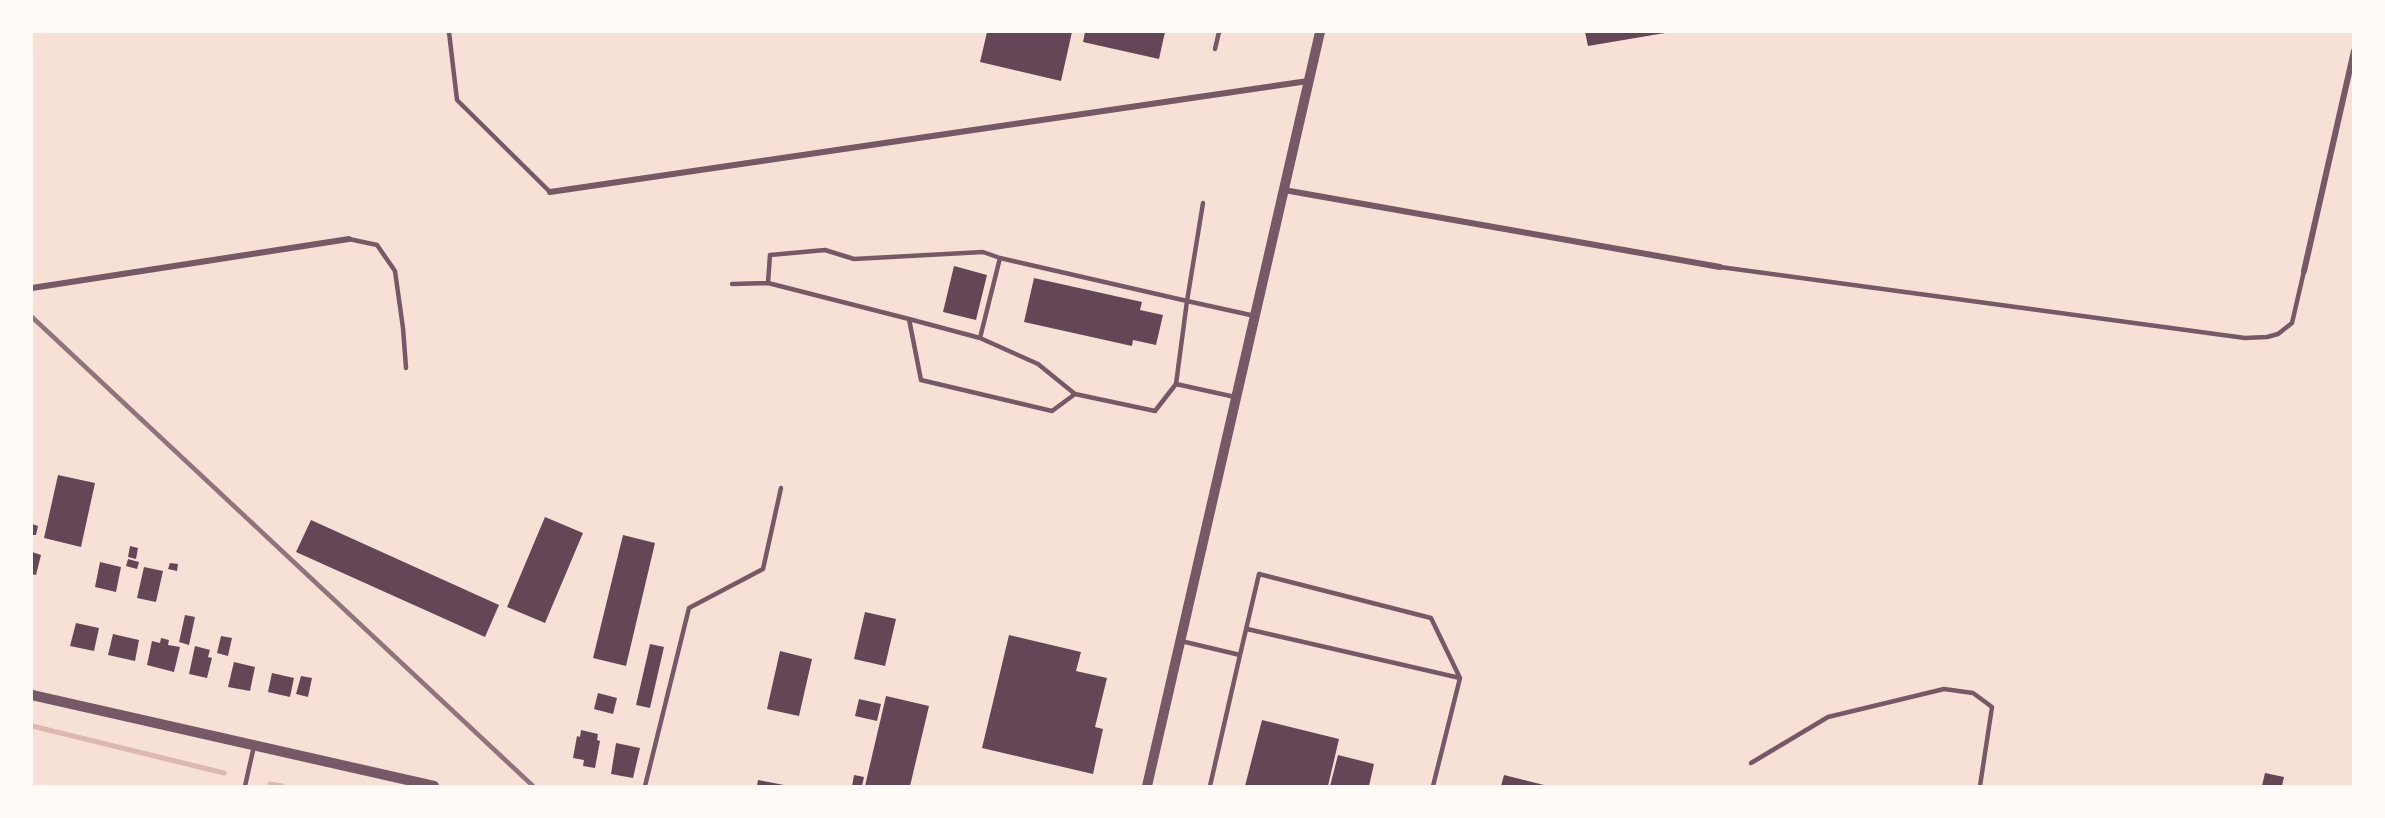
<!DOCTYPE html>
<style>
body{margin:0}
#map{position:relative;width:2385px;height:818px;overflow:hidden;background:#f7e1d7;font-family:Roboto,sans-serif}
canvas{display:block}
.frame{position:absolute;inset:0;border:33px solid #fffaf5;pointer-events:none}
</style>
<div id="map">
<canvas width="2385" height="818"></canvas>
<div class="frame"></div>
</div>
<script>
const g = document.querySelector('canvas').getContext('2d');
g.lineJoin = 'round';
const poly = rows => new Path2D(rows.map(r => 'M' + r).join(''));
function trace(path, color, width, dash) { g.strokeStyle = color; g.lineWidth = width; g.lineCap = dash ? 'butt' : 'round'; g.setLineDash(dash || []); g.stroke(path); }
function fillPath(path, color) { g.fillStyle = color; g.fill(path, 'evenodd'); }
trace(poly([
 [32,726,224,773],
 [270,784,282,786]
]), '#dcb8b0', 5);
fillPath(poly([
 [987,32,1072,32,1061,81,980,62],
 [1085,32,1165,32,1159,59,1083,42],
 [1585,32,1664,32,1665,33,1588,46],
 [954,266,987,275,976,320,943,312],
 [1034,278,1142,302,1140,310,1163,315,1156,345,1133,340,1132,346,1024,322],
 [58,475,95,483,81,547,44,538],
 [545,517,583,533,545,623,507,607],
 [311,520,499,605,485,637,296,552],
 [32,524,38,526,36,535,32,535],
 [623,535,655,543,626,666,593,658],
 [130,546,138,548,136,559,128,557],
 [32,552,41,555,36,575,32,574],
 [128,559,139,562,137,569,126,566],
 [100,562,121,567,116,592,95,587],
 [170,563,178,564,177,571,168,569],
 [144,567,163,571,156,602,137,598],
 [865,612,896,619,885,666,854,659],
 [185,615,195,617,189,645,179,642],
 [76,623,99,628,94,651,70,646],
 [113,634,139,640,135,661,108,655],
 [1009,635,1081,652,1076,671,1107,678,1095,727,1103,729,1093,774,982,748],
 [221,636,232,638,228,656,217,653],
 [161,638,169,640,168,645,180,647,174,672,147,665,152,641,160,643],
 [650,644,664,647,650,708,636,705],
 [195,646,210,650,208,657,212,658,207,678,189,674],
 [780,651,812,659,799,716,767,709],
 [234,662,255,667,250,691,228,687],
 [272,673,294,678,290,697,268,692],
 [301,676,312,678,308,697,296,694],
 [598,693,617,698,613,714,594,709],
 [886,696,929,706,910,786,865,786],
 [859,699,881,704,877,721,855,716],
 [1262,720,1339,739,1328,786,1245,786],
 [581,730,598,734,597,740,600,741,595,768,583,766,584,760,573,758,577,736,580,737],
 [616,743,640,748,633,778,611,774],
 [1338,755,1374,764,1369,786,1330,786],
 [2265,773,2284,777,2282,786,2262,786],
 [854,775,864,777,862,786,852,786],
 [1504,775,1548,786,1501,786],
 [758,780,784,785,784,786,757,786]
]), '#644757');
trace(poly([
 [449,32,457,100,550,192],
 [1215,49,1219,32],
 [1203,203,1187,301,1176,384,1155,411,1075,394,1038,364,980,338,1000,258,1187,301,1255,316],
 [349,239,377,245,395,271,403,328,406,368],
 [1000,258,983,252,854,259,825,250,770,255,768,283,909,319,921,380,1052,411,1075,394],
 [1720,267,2245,338,2267,337,2278,334,2292,323,2304,271],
 [732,284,768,283],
 [909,319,980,338],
 [1176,384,1235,397],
 [1247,629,1460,678],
 [1181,641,1240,655,1210,786],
 [1240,655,1259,574,1431,618,1460,678,1433,786],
 [1751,763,1828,717,1944,689,1973,693,1992,707,1980,786],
 [245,786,254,746],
 [645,786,689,608,763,569,781,488]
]), '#755966', 4.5);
trace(poly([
 [1284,190,1720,267],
 [550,192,1308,81],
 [2304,271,2354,51],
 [32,288,349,239]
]), '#755966', 6);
trace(poly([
 [32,695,434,786],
 [1147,786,1320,32]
]), '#755966', 10);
trace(poly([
 [32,317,533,786]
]), '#8f747c', 4.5);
</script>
